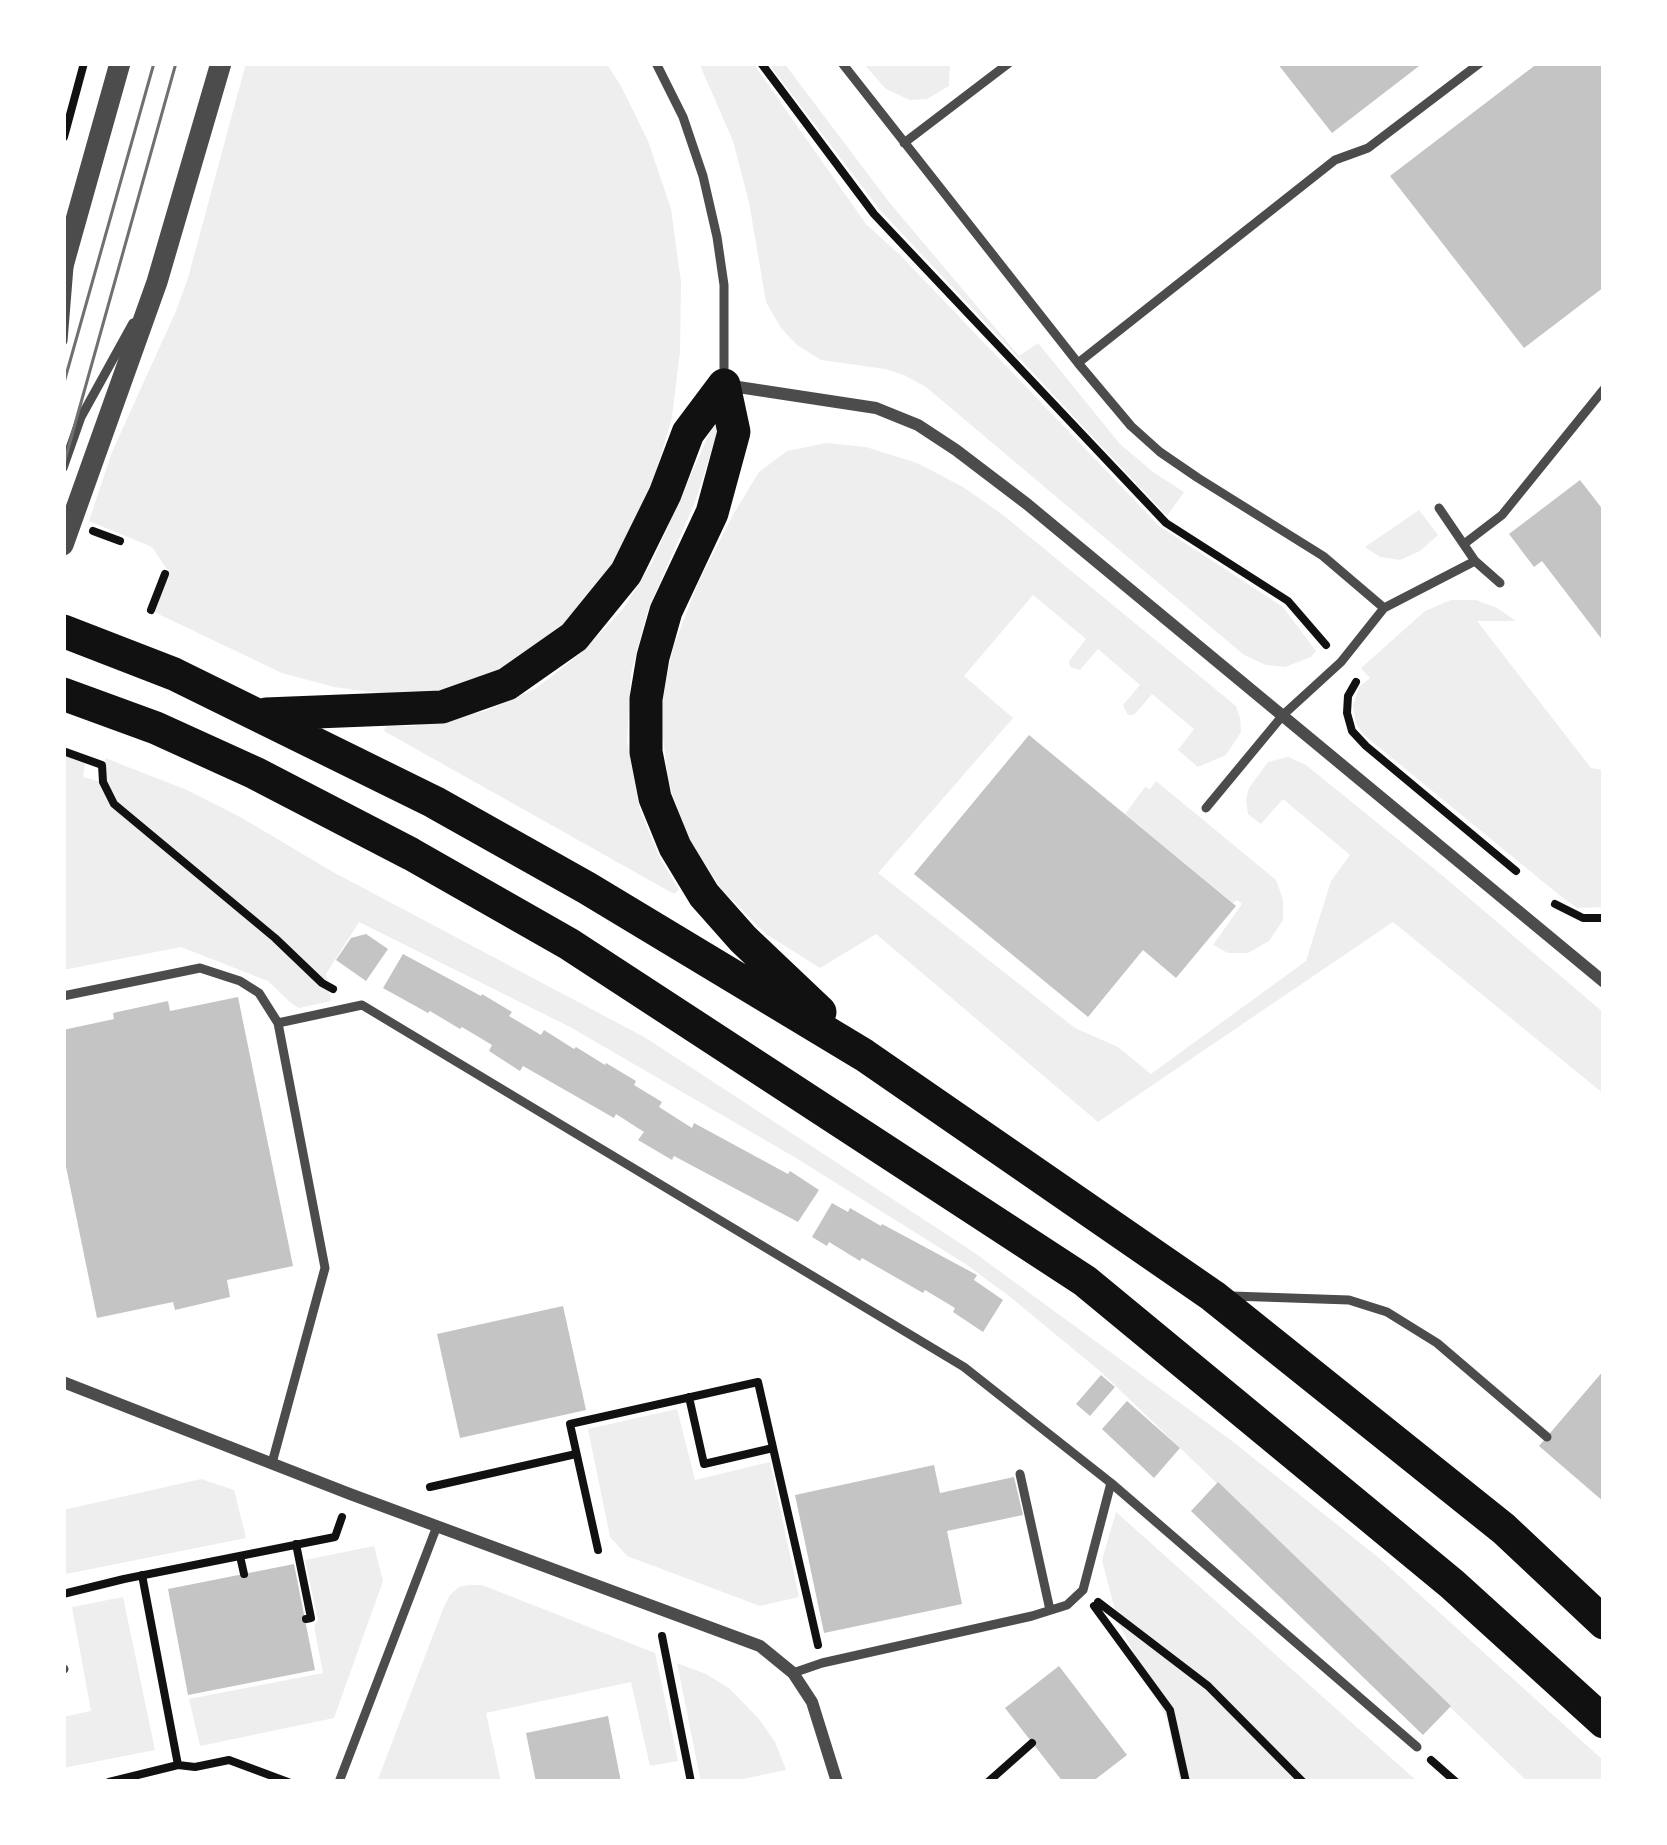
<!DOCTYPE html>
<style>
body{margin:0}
#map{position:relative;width:1667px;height:1845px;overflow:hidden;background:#fff;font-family:"IBM Plex Sans",sans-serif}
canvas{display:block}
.frame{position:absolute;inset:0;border:66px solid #fff;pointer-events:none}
</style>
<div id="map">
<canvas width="1667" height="1845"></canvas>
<div class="frame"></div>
</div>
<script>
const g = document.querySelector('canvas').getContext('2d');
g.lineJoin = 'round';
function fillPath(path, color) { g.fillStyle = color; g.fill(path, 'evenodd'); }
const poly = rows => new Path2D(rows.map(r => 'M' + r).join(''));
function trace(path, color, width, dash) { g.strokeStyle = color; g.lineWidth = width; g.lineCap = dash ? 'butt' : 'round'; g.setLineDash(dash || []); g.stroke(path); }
fillPath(poly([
 [246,63,606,63,621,86,648,141,671,209,681,282,680,351,672,417,656,472,635,527,605,578,572,618,526,657,480,679,433,692,386,694,334,687,282,673,154,612,169,572,152,547,89,521,112,452,176,311,188,278],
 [699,63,753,63,866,224,902,257,1159,526,1283,607,1316,651,1311,657,1285,667,1266,665,1244,655,926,387,904,375,885,369,821,360,797,345,781,328,766,302,749,202,733,141],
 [768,63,784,63,889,202,1019,356,1038,343,1120,444,1153,472,1184,492,1167,516,880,210],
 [863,63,950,63,949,86,927,99,910,100,886,89],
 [713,425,717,426,717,434,695,502,648,610,631,673,627,740,640,810,659,856,679,890,674,894,384,731,386,726,413,726,485,711,535,689,580,654,623,609,652,563],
 [826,443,866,447,917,463,963,487,1003,515,1236,706,1240,718,1241,732,1226,755,1198,767,1178,750,1194,729,1152,694,1134,715,1128,715,1123,705,1140,685,1098,649,1080,670,1070,667,1069,661,1086,639,1033,595,964,676,1013,718,878,873,1075,1028,1118,1047,1151,1074,1306,961,1331,881,1350,855,1283,799,1261,824,1248,814,1246,800,1249,788,1268,762,1288,757,1306,765,1443,876,1604,1013,1604,1094,1393,922,1098,1122,876,934,820,968,766,934,723,891,689,841,668,781,663,737,663,692,674,645,698,583,734,513,759,472,787,451],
 [1419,510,1438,535,1420,551,1400,560,1380,557,1365,547],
 [1451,600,1476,600,1497,608,1516,621,1477,621,1591,768,1604,770,1604,907,1577,908,1558,894,1364,735,1356,724,1353,706,1359,687,1370,678,1361,668,1425,611],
 [63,755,85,763,83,777,105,783,105,758,187,790,242,818,333,872,646,1038,972,1251,1232,1441,1379,1558,1604,1761,1604,1782,1528,1782,1101,1372,1009,1296,964,1263,796,1158,570,1027,359,922,326,974,331,1001,299,1008,291,1003,268,981,181,947,63,970],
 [1156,781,1276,880,1283,899,1283,920,1269,941,1248,953,1228,953,1213,945,1242,904,1237,900,1233,903,1125,814,1145,787,1150,789],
 [677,1409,695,1480,770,1462,799,1597,760,1606,627,1556,610,1537,588,1429],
 [201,1479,234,1490,246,1538,66,1574,63,1558,63,1510],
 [1116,1512,1418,1782,1180,1782,1167,1719,1118,1622,1102,1560],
 [374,1546,383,1581,334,1718,200,1746,189,1699,323,1673,314,1626,318,1620,305,1560],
 [469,1585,482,1585,655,1653,678,1761,650,1766,631,1682,486,1713,501,1782,377,1782,443,1609,450,1595,459,1587],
 [123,1597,155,1750,63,1768,63,1717,91,1711,72,1607],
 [677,1663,706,1674,730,1689,759,1719,775,1742,786,1770,728,1782,701,1782]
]), '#eee');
fillPath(poly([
 [1277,63,1423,63,1332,133],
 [1538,63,1604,63,1604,287,1524,348,1390,176],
 [1580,480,1604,511,1604,642,1542,561,1534,567,1509,534],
 [1029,735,1236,906,1176,978,1143,950,1088,1017,914,874],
 [366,934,388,949,366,981,336,960,351,938],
 [403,954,481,996,482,994,512,1012,509,1016,541,1035,544,1030,574,1049,576,1047,605,1065,606,1063,636,1081,634,1085,662,1102,659,1107,692,1128,694,1123,788,1174,790,1171,819,1190,798,1222,674,1156,672,1160,638,1140,644,1132,616,1114,614,1118,523,1066,520,1071,489,1051,492,1045,462,1027,460,1029,430,1011,428,1013,383,988],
 [238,997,293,1266,227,1280,230,1297,175,1310,173,1302,97,1318,63,1152,63,1030,114,1019,113,1013,168,1001,170,1011],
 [832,1203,848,1212,850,1208,881,1226,882,1224,977,1275,974,1280,1003,1300,983,1332,953,1312,955,1308,925,1290,923,1293,862,1258,860,1261,829,1242,827,1246,812,1237],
 [563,1306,586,1410,460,1438,437,1334],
 [1604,1370,1604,1502,1539,1446],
 [1101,1375,1115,1387,1090,1416,1076,1404],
 [1127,1401,1180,1448,1154,1478,1102,1429],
 [934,1465,940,1493,1014,1477,1023,1515,947,1531,962,1604,824,1633,795,1495],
 [1218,1482,1451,1706,1423,1735,1191,1511],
 [294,1564,315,1670,188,1695,168,1589],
 [1059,1666,1127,1755,1092,1782,1063,1782,1005,1708],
 [608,1716,621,1782,536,1782,526,1733]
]), '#c4c4c4');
trace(poly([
 [761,63,874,214,1166,523,1288,601,1326,645],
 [64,137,84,63],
 [93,531,120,541],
 [151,610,165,574],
 [1356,682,1348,696,1347,713,1352,731,1366,746,1516,871],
 [63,751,102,765,103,782,114,804,275,938,322,983,333,989],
 [1555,904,1583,918,1604,918],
 [689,1397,704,1464,773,1448],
 [430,1487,576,1454],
 [296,1544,311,1618,306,1619],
 [598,1550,570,1424,758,1382,818,1645],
 [240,1556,244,1574],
 [142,1575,178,1765],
 [63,1594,124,1579,335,1537,342,1517],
 [1098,1602,1208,1686,1303,1782],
 [1094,1606,1170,1710,1186,1782],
 [662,1636,691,1782],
 [1431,1760,1456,1782],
 [109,1782,178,1765,195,1767,229,1760,288,1782],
 [988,1782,1032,1743]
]), '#111', 8);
trace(poly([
 [656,63,683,117,703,176,717,237,724,285,724,380],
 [842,63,1078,363,1131,426,1160,452,1198,478,1323,556,1384,608,1341,662,1283,715,1206,808],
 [904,143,1009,63],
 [63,341,69,267],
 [1078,363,1335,160,1368,148,1480,63],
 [63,468,81,417,133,323],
 [1439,508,1475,561],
 [1464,544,1502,515,1604,389],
 [1384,608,1475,561,1500,583],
 [63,996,200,968,240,981,259,993,278,1023,325,1268,272,1463],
 [278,1023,362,1005,964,1367,1111,1483,1083,1590,1067,1605,1032,1616,822,1663,793,1673],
 [1232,1296,1349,1300,1387,1312,1437,1343,1547,1437],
 [1020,1474,1050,1610],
 [1111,1483,1417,1747],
 [63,1669,64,1669],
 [339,1782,437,1526]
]), '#4c4c4c', 9);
trace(poly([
 [725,385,876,408,918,425,956,450,1027,504,1604,982],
 [63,1382,350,1494,760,1646,793,1673,812,1702,837,1782]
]), '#4c4c4c', 12);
trace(poly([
 [63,266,120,63],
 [63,545,157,282,221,63]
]), '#4c4c4c', 21);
trace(poly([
 [724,385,734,432,712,513,666,611,653,657,646,699,646,752,655,798,675,847,704,895,743,939,820,1012],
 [63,631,174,674,434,802,587,888,864,1055,1213,1296,1504,1529,1604,1623],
 [63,694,156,728,255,773,411,854,569,944,1085,1281,1452,1584,1604,1722],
 [266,714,442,707,507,684,574,637,626,573,665,494,688,433,724,385]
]), '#111', 33);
trace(poly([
 [63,386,154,63],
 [63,467,176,63]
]), '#707070', 3);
</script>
